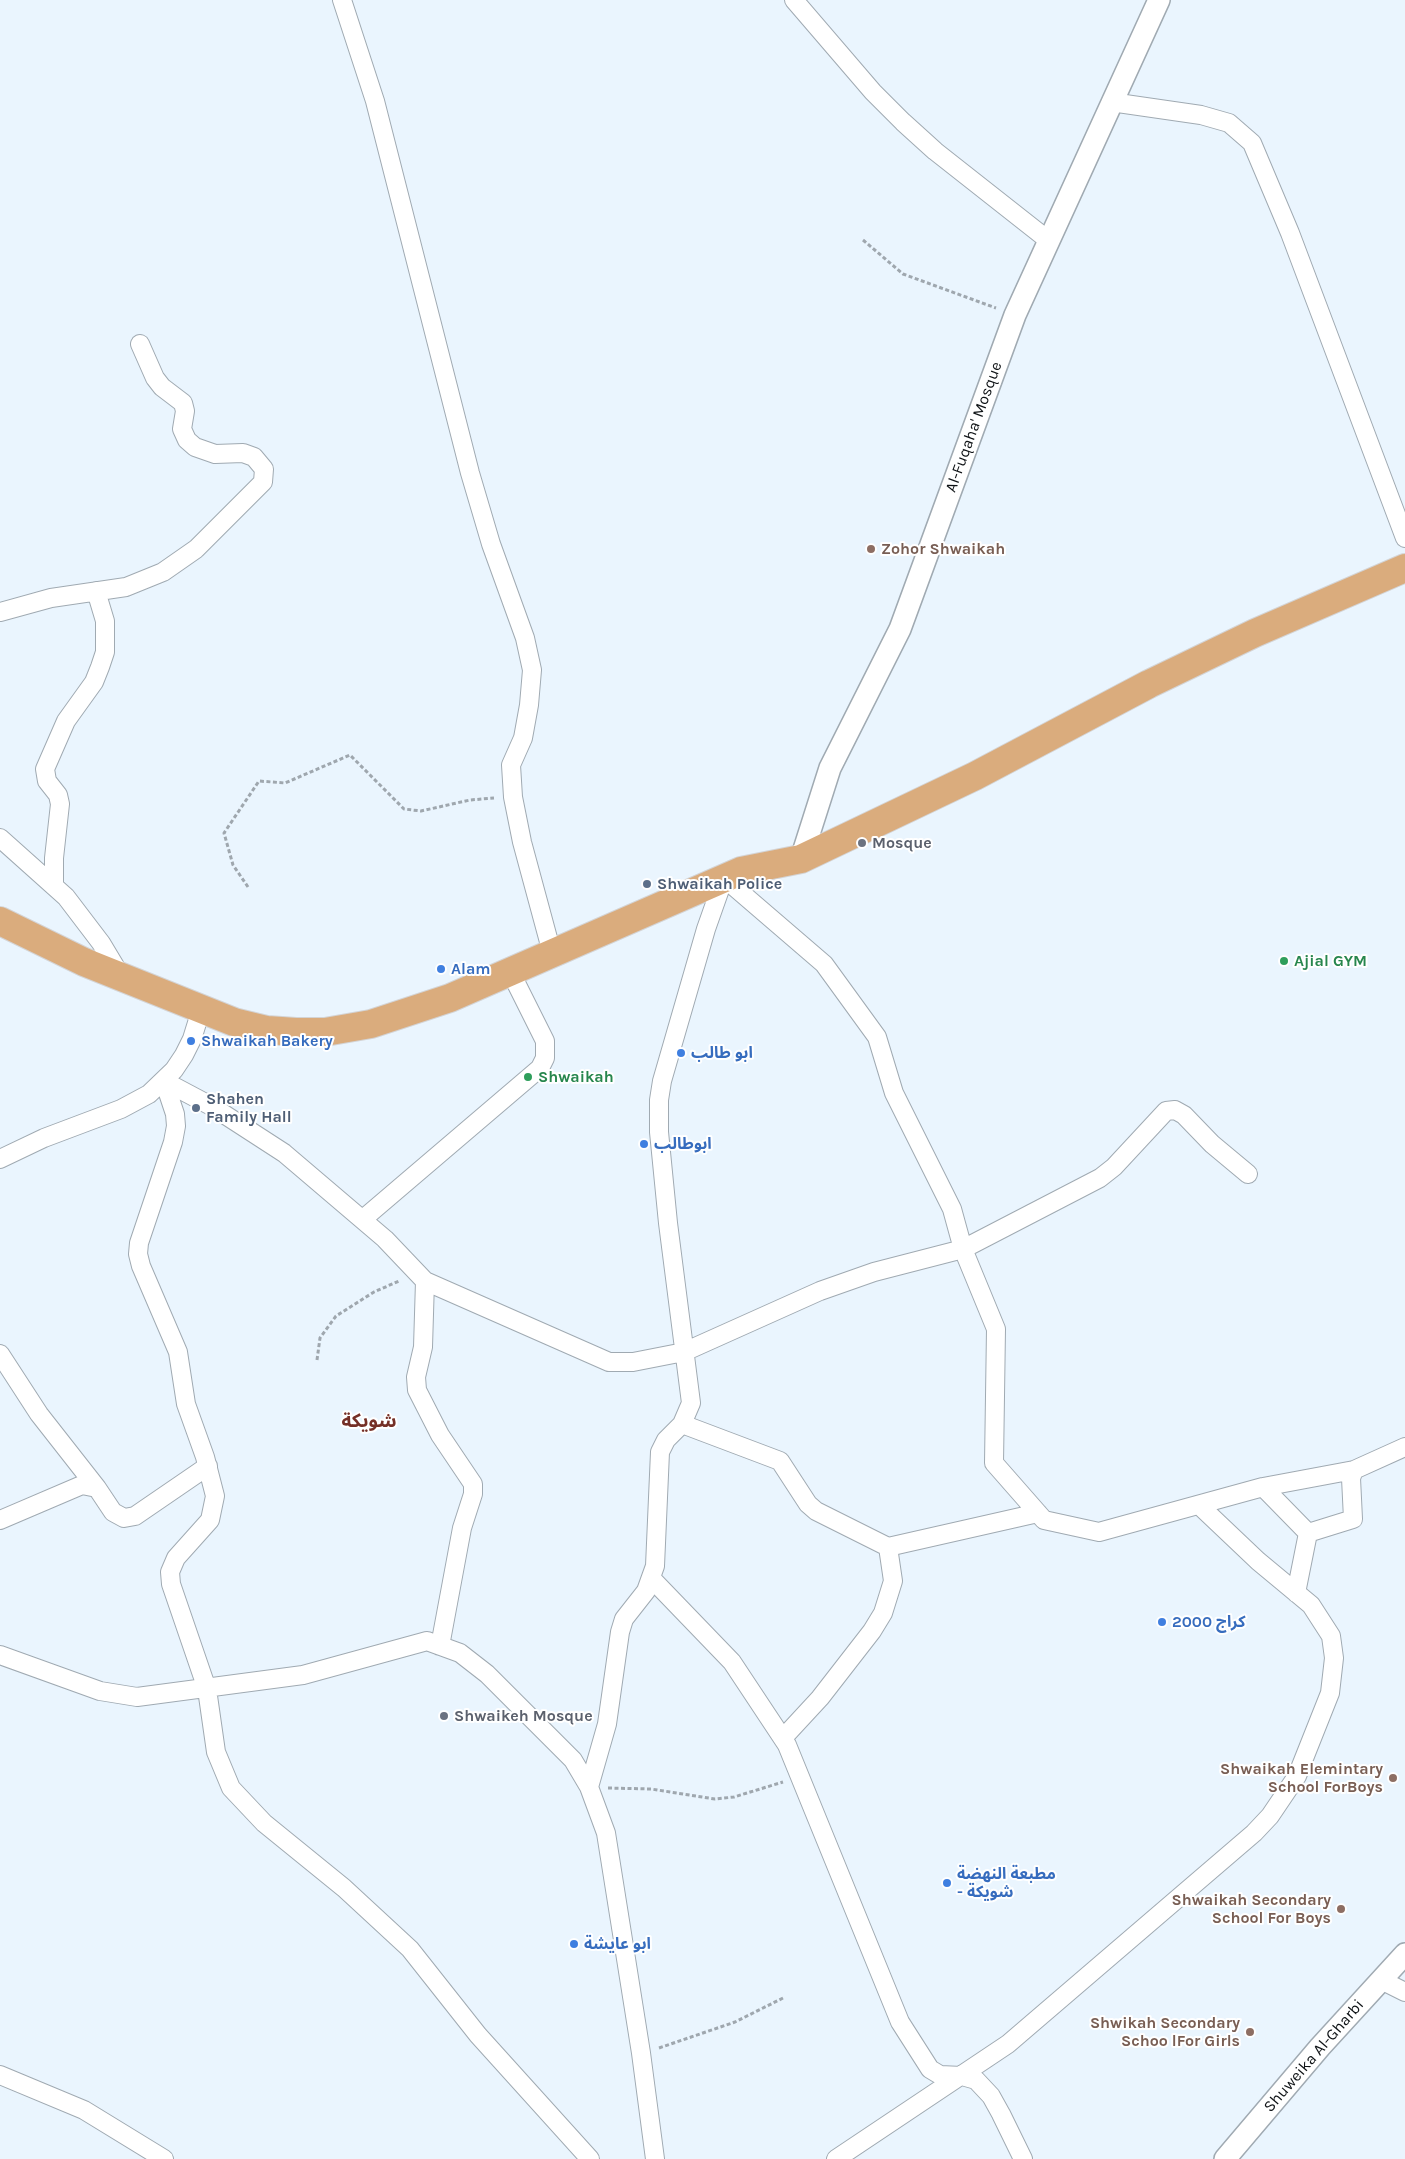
<!DOCTYPE html>
<meta charset="utf-8">
<style>
body{margin:0}
canvas{display:block;background:#eaf5fe}
</style>
<canvas width="1405" height="2159"></canvas>
<script>
const g = document.querySelector('canvas').getContext('2d');
g.lineJoin = 'round';
const poly = rows => new Path2D(rows.map(r => 'M' + r).join(''));
function trace(path, color, width, dash) { g.strokeStyle = color; g.lineWidth = width; g.lineCap = dash ? 'butt' : 'round'; g.setLineDash(dash || []); g.stroke(path); }
function drawText(font, color, halo, rows, align = 'center') {
  g.font = font + ' Karla,"Noto Sans Arabic",sans-serif'; g.lineWidth = 4; g.setLineDash([]); g.textBaseline = 'middle'; g.strokeStyle = halo; g.fillStyle = color; for (const [text, x, y, turn = 0] of rows) {
    g.save(); g.translate(x, y); g.rotate((+turn || 0) * Math.PI / 180); g.textAlign = isNaN(turn) ? turn : align; if (halo) g.strokeText(text, 0, 0); g.fillText(text, 0, 0); g.restore();
  }
}
const minor = poly([
 [342,0,375,101,470,473,491,544,525,638,532,670,529,705,523,738,511,765,513,797,522,842,552,953],
 [794,0,873,92,903,122,935,151,1048,240],
 [1111,102,1201,115,1229,123,1252,143,1290,233,1405,538],
 [0,612,51,598,126,587,163,572,196,549,263,482,264,469,254,457,243,453,215,454,195,447,187,440,182,429,185,411,183,403,162,387,155,378,140,344],
 [0,838,66,897,101,943,122,978],
 [54,885,54,858,60,804,58,795,47,781,45,769,66,721,94,682,100,667,105,652,105,621,96,591],
 [164,1081,175,1114,176,1126,173,1142,139,1243,138,1254,141,1266,178,1352,186,1404,205,1457,215,1496,210,1520,176,1558,170,1572,171,1584,207,1689,216,1752,231,1788,264,1823,344,1888,410,1949,478,2035,590,2159],
 [164,1081,213,1107,284,1153,385,1239,425,1281,609,1362,633,1362,684,1352,820,1291,874,1272,963,1249,1100,1178,1114,1167,1166,1111,1175,1110,1184,1115,1212,1144,1248,1174],
 [0,1159,44,1138,121,1109,149,1094,174,1070,184,1055,192,1039,201,1010],
 [363,1219,540,1068,545,1058,545,1041,510,971],
 [425,1281,423,1347,416,1377,417,1390,440,1435,473,1484,473,1494,462,1528,440,1646],
 [0,1354,39,1414,97,1488],
 [682,1424,780,1461,808,1504,816,1511,888,1547,893,1581,883,1613,872,1631,820,1698,783,1738],
 [1263,1487,1308,1533,1353,1519,1351,1478,1354,1470],
 [0,1520,82,1485,97,1488,113,1512,124,1518,135,1516,208,1466],
 [888,1547,1038,1513],
 [652,1579,732,1662,787,1745,900,2022,930,2069,940,2075,962,2076,976,2080,991,2096,1001,2114,1023,2159],
 [1296,1593,1308,1533],
 [0,1655,100,1691,137,1697,303,1675,427,1641,460,1653,487,1674,573,1760,589,1787,606,1833,641,2053,655,2159],
 [589,1787,607,1724,620,1632,624,1619,646,1591,655,1566,660,1452,666,1440,682,1424,691,1403,668,1223,659,1132,659,1100,662,1081,706,929,724,878,824,964,877,1037,894,1093,952,1209,963,1249,996,1329,994,1463,1044,1520,1099,1532,1263,1487,1354,1470,1405,1447],
 [1381,1980,1405,1992],
 [0,2075,84,2110,164,2159],
 [836,2159,1008,2044,1254,1833,1270,1816,1297,1776,1330,1693,1334,1658,1331,1636,1311,1605,1258,1561,1199,1505]
]);
const tertiary = poly([
 [801,859,830,768,900,629,1015,315,1159,0],
 [1225,2159,1320,2047,1405,1954]
]);
const primary = poly([
 [0,921,84,962,234,1022,267,1030,296,1032,325,1032,371,1024,450,998,741,871,801,859,975,776,1149,684,1255,633,1405,568]
]);
trace(minor, '#a0aab2', 20);
trace(tertiary, '#a0aab2', 24);
trace(primary, '#d4d4d5', 30);
trace(poly([
 [863,240,903,274,996,308],
 [248,887,233,865,224,833,259,781,285,783,350,755,404,809,421,811,470,800,494,798],
 [317,1360,320,1338,336,1316,374,1292,399,1281],
 [608,1788,651,1789,715,1799,734,1797,783,1782],
 [659,2048,735,2022,783,1998]
]), '#9fa7ae', 3, [4, 2.5]);
trace(minor, '#fff', 18);
trace(tertiary, '#fff', 21);
trace(primary, '#daac7d', 28);
for (const [x, y, r, color] of [
 [871,549,5,"#8d6e63"],
 [862,843,5,"#6b7280"],
 [647,884,5,"#5c6f8a"],
 [1284,961,5,"#2e9e5b"],
 [441,969,5,"#3f7fe0"],
 [191,1041,5,"#3f7fe0"],
 [681,1053,5,"#3f7fe0"],
 [528,1077,5,"#2e9e5b"],
 [196,1108,5,"#5c6f8a"],
 [644,1144,5,"#3f7fe0"],
 [1162,1622,5,"#3f7fe0"],
 [444,1716,5,"#6b7280"],
 [1393,1778,5,"#8d6e63"],
 [947,1883,5,"#3f7fe0"],
 [1341,1909,5,"#8d6e63"],
 [574,1944,5,"#3f7fe0"],
 [1250,2032,5,"#8d6e63"]
]) { const dot = new Path2D(); dot.arc(x, y, r, 0, 2 * Math.PI); g.fillStyle = color; g.fill(dot); trace(dot, '#fff', 2); }
drawText('16px', '#0e1215', '#fff', [
 ["Al-Fuqaha' Mosque",974,427,-70],
 ["Shuweika Al-Gharbi",1314,2056,-49]
]);
drawText('bold 16px', '#785e54', '#fff', [
 ["Zohor Shwaikah",881,549,"left"],
 ["Shwaikah Elemintary",1383,1769],
 ["School ForBoys",1383,1787],
 ["Shwaikah Secondary",1331,1900],
 ["School For Boys",1331,1918],
 ["Shwikah Secondary",1240,2023],
 ["Schoo lFor Girls",1240,2041]
], 'right');
drawText('bold 16px', '#5b616d', '#fff', [
 ["Mosque",872,843],
 ["Shwaikeh Mosque",454,1716]
], 'left');
drawText('bold 16px', '#4e5e75', '#fff', [
 ["Shwaikah Police",657,884],
 ["Shahen",206,1099],
 ["Family Hall",206,1117]
], 'left');
drawText('bold 16px', '#27864d', '#fff', [
 ["Ajial GYM",1294,961],
 ["Shwaikah",538,1077]
], 'left');
drawText('bold 16px', '#366cbe', '#fff', [
 ["Alam",451,969],
 ["Shwaikah Bakery",201,1041],
 ["ابو طالب",691,1053],
 ["ابوطالب",654,1144],
 ["كراج 2000",1172,1622],
 ["مطبعة النهضة",957,1874],
 ["- شويكة",957,1892],
 ["ابو عايشة",584,1944]
], 'left');
drawText('bold 19px', '#752f26', '#fff', [
 ["شويكة",369,1422]
]);
</script>
